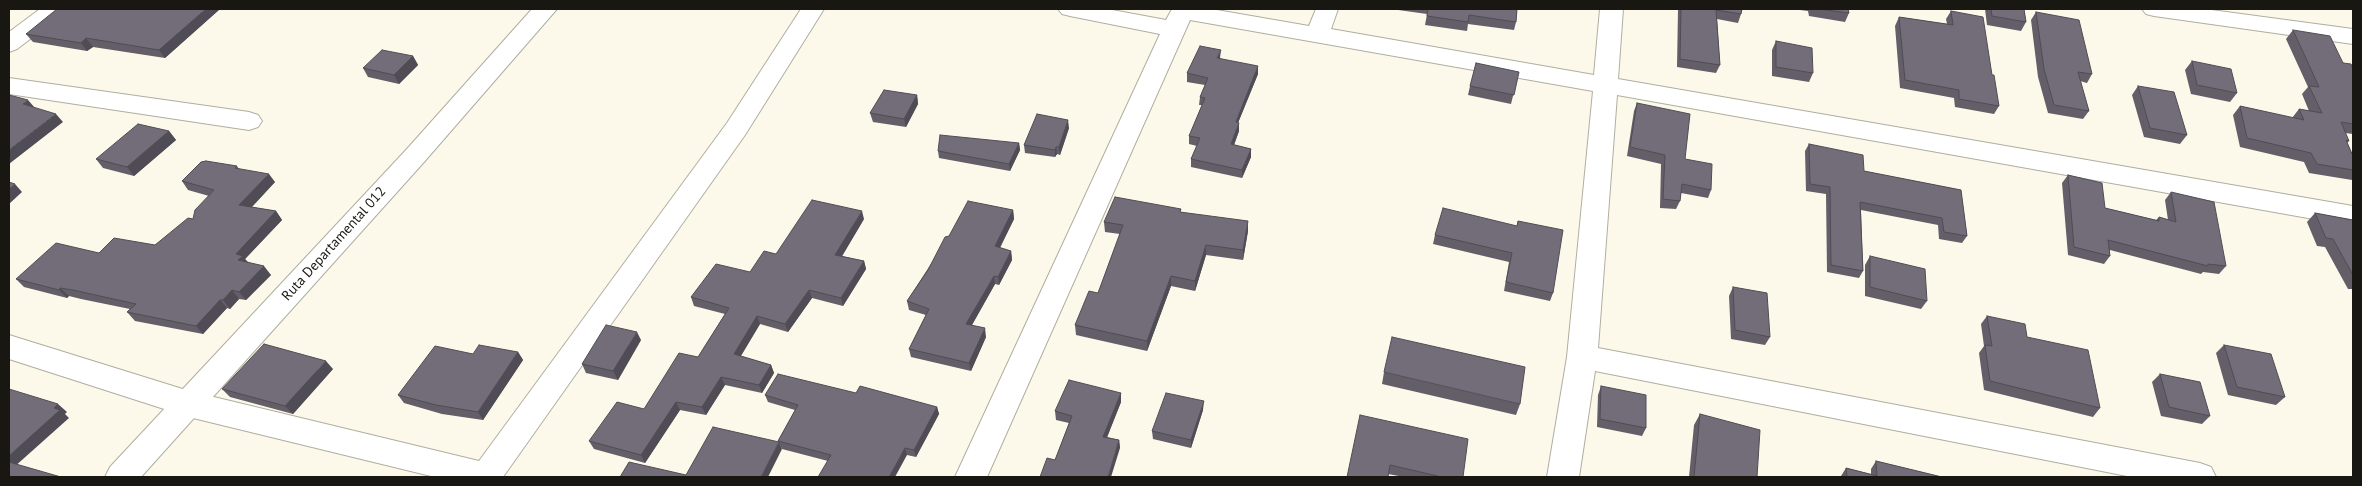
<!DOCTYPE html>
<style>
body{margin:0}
#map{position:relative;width:2362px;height:486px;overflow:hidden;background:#fcf9ea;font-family:"PT Sans",sans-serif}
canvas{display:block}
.frame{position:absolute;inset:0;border:10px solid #181712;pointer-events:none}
</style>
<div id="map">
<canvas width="2362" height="486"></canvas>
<div class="frame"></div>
</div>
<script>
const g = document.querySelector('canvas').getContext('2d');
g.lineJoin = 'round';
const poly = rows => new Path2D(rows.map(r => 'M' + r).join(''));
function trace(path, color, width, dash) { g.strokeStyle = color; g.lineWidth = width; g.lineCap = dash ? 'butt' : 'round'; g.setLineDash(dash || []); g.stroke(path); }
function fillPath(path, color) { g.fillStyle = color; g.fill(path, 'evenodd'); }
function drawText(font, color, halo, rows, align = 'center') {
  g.font = font + ' "PT Sans",sans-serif'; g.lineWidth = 5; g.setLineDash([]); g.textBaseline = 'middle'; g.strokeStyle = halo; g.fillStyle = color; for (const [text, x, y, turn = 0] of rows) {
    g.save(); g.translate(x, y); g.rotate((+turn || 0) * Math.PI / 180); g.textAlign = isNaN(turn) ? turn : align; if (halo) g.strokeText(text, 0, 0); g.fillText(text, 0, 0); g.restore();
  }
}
const minor = poly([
 [801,9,824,9,745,135,503,477,435,477,189,417,9,359,9,335,189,391,479,461,727,123,801,9],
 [1058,9,1107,9,1166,20,1172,9,1211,9,1309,26,1316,9,1338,9,1331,29,1594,75,1600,9,1623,9,1618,79,2353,206,2353,226,1617,95,1598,348,2200,463,2211,467,2216,477,2132,477,1595,371,1579,477,1547,477,1567,357,1593,91,1190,20,987,477,955,477,1160,34,1070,16,1062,14,1058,9],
 [2142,9,2204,9,2353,29,2353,44,2154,16,2146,14,2142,9],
 [9,78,249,112,258,115,262,121,258,127,249,130,9,94,9,78]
]);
const tertiary = poly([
 [40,9,67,9,63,14,17,49,9,52,9,32,40,9]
]);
const secondary = poly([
 [532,9,557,9,424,162,141,477,105,477,110,467,406,150,532,9]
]);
trace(minor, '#b0aea0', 2);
trace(tertiary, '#b0aea0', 2);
trace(secondary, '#b0aea0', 2);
fillPath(minor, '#fff');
fillPath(tertiary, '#fff');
fillPath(secondary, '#fff');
fillPath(poly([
 [220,9,165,58,93,47,87,51,33,42,26,34],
 [1391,9,1517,9,1516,22,1514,30,1468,24,1467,31,1425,25,1427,14],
 [1678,9,1742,9,1741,14,1738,23,1717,19,1720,65,1716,73,1677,67],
 [1792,9,1848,9,1849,13,1845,22,1809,16,1808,11],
 [1985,9,2024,9,2026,22,2021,31,1987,25],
 [1951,11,1992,75,1999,106,1994,114,1955,107,1954,98,1900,88,1895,26,1899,17,1947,24,1946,19],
 [2036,12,2092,74,2087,83,2080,81,2089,111,2083,119,2048,113,2038,77,2031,20],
 [2293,30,2353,69,2353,134,2345,133,2349,141,2347,143,2353,156,2353,179,2352,180,2309,173,2304,162,2240,147,2233,115,2240,106,2292,118,2299,109,2309,111,2302,94,2308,87,2286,39],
 [1776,41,1813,73,1809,82,1772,76,1772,50],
 [413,56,418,65,399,84,368,77,363,68],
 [1220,58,1258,74,1238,123,1239,123,1239,131,1234,145,1251,149,1251,157,1242,178,1191,167,1191,159,1197,146,1189,144,1189,136,1202,105,1199,105,1200,97,1205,85,1187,82,1187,73],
 [2192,61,2237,93,2230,102,2191,94,2185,70],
 [1519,72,1511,104,1468,95,1470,86],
 [2138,86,2187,135,2180,144,2144,137,2132,95],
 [917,95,918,104,906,127,873,122,870,113],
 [1637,103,1711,190,1708,198,1681,193,1680,201,1676,209,1660,208,1661,164,1627,156,1634,111],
 [1069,128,1060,155,1057,154,1055,157,1025,153,1024,145],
 [169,131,176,140,134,176,103,168,96,159],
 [1019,143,1020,150,1010,171,939,158,938,151],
 [1809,144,1864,171,1961,190,1967,236,1962,243,1939,239,1938,225,1861,210,1863,271,1859,278,1827,272,1826,194,1806,191,1805,151],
 [237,166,239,169,275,182,252,207,276,211,282,220,245,259,248,262,271,275,246,300,239,299,230,309,227,308,203,334,135,321,127,312,130,309,81,299,69,296,67,298,24,287,16,279,99,253,155,245,193,219,209,196,188,190,182,181],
 [2068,175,2105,208,2156,220,2159,217,2168,220,2165,200,2171,192,2226,266,2219,274,2203,272,2201,274,2110,250,2110,256,2104,264,2068,255,2062,183],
 [1013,210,1014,219,1000,248,1011,251,1012,260,999,285,995,284,972,325,986,337,971,371,911,357,909,349,926,315,909,310,907,301,949,236],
 [1181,212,1248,231,1243,260,1206,255,1195,291,1171,286,1147,351,1076,335,1075,325,1098,293,1120,234,1105,232,1104,222],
 [2315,213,2353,220,2353,289,2348,289,2325,247,2317,246,2307,222],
 [864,219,842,256,864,261,866,269,843,306,812,298,788,332,760,324,741,356,771,365,774,373,762,393,725,385,706,415,680,410,645,463,594,449,589,441,644,409,698,357,725,314,694,306,691,297,750,272,776,254],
 [1518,221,1553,293,1550,301,1504,291,1509,262,1433,244,1435,235,1517,226],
 [1870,256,1927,301,1921,309,1865,296,1865,265],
 [1733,287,1770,337,1765,345,1731,339,1729,296],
 [1987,316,2027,337,2100,408,2093,417,1984,390,1979,353,1984,346,1981,324],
 [641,340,618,380,586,373,582,364],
 [2224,345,2285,397,2276,405,2228,395,2216,353],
 [518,352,523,360,483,420,442,414,404,403,398,395],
 [333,369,293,414,230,397,222,389],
 [1384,372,1520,404,1516,415,1382,384],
 [2160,374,2210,416,2202,424,2161,416,2152,382],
 [1601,386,1646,428,1642,436,1597,427,1598,395],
 [856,393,937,407,939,414,916,457,907,455,828,461,782,449,778,441,795,410,768,402,765,395],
 [1121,393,1121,402,1107,437,1119,440,1120,448,1055,460,1069,423,1056,420,1055,411],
 [1203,410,1191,448,1153,439,1152,431],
 [1700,414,1757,477,1689,477,1694,425],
 [1360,415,1463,477,1404,477,1388,474],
 [1876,461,1942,477,1841,477,1841,476,1846,468,1871,474,1871,469]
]), '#635e68');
fillPath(poly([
 [206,9,220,9,165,58,159,50],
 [86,38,93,47,87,51,81,43],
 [1221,50,1220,58,1217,58],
 [413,56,418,65,399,84,394,75],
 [1258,66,1258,74,1235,130,1236,122],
 [917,95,918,104,906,127,904,119],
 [28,100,35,108,23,104],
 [56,114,63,122,9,164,9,150],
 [1068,120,1069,128,1060,155,1059,147],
 [1239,123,1239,131,1231,153,1231,144],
 [169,131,176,140,134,176,127,167],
 [1019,143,1020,150,1010,171,1009,164],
 [1056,147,1057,154,1055,157,1055,150],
 [1251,149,1251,157,1242,178,1242,170],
 [269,174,275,182,246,213,239,205],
 [15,184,22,192,9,204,9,189],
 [1013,210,1014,219,996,255,995,246],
 [276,211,282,220,245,259,249,264,238,260,236,254],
 [862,211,864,219,838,263,835,255],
 [1248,221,1248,231,1243,260,1243,250],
 [1206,245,1206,255,1195,291,1195,281],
 [1011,251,1012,260,999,285,998,277],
 [864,261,866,269,843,306,841,298],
 [264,266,271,275,246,300,239,292],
 [994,276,995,284,968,332,966,324],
 [1171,276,1171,286,1147,351,1147,341],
 [60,288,69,296,67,298,59,290],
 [232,290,239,299,230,309,223,300],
 [809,290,812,298,788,332,785,324],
 [220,300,227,308,203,334,196,326],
 [757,316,760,324,737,362,734,354],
 [985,328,986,337,971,371,969,363],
 [637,332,641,340,618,380,613,371],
 [518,352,523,360,483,420,478,412],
 [326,361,333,369,293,414,285,406],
 [771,365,774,373,762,393,759,385],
 [721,377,725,385,706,415,702,407],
 [1121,393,1121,402,1104,445,1103,437],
 [1204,401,1203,410,1191,448,1191,440],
 [676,402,680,410,645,463,641,455],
 [58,404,67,412,65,414,69,418,13,468,9,464,9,456],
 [937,407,939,414,916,457,914,450],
 [1119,440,1120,448,1111,477,1108,477],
 [779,442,782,449,768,477,761,477],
 [905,448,907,455,895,477,889,477]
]), '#504c55');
const building = poly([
 [57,9,206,9,159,50,86,38,81,43,26,34,57,9],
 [1428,9,1517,9,1516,22,1469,15,1468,22,1427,16,1428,9],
 [1681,9,1742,9,1741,14,1716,10,1720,65,1680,59,1681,9],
 [1818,9,1848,9,1849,13,1818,9],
 [1991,9,2024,9,2026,22,1992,16,1991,9],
 [1951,11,1983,17,1992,75,1994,75,1999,106,1959,99,1959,90,1905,80,1899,17,1953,25,1951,11],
 [2036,12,2079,20,2092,74,2078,72,2089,111,2054,105,2044,69,2036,12],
 [2293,30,2330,36,2343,63,2351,64,2353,69,2353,124,2341,122,2349,141,2346,140,2353,156,2353,170,2317,164,2311,153,2247,138,2240,106,2304,120,2299,109,2322,113,2309,86,2319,87,2293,30],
 [1776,41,1812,48,1813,73,1776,67,1776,41],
 [1200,46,1221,50,1217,58,1258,66,1236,122,1239,123,1231,144,1251,149,1242,170,1191,159,1200,138,1189,136,1205,98,1200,97,1208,78,1187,73,1200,46],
 [382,50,413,56,394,75,363,68,382,50],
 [2192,61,2231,69,2237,93,2197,85,2192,61],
 [1476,63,1519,72,1514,95,1470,86,1476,63],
 [2138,86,2174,92,2187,135,2150,128,2138,86],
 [884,90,917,95,904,119,870,113,884,90],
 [9,95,28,100,23,104,56,114,9,150,9,95],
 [1637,103,1690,114,1685,159,1712,164,1711,190,1682,184,1680,201,1663,199,1665,155,1630,147,1637,103],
 [1037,114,1068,120,1059,147,1056,147,1055,150,1024,145,1037,114],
 [138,124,169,131,127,167,96,159,138,124],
 [940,135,1019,143,1009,164,938,151,940,135],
 [1809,144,1863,155,1864,171,1961,190,1967,236,1944,232,1942,218,1860,202,1863,271,1831,265,1830,187,1810,184,1809,144],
 [206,161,237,166,235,168,269,174,239,205,276,211,236,254,243,256,238,260,264,266,239,292,232,290,223,300,220,300,196,326,127,312,136,304,73,290,60,288,59,290,16,279,56,243,99,253,114,238,155,245,188,218,193,219,195,210,214,190,182,181,201,162,206,161],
 [2068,175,2102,183,2105,208,2159,221,2159,217,2176,222,2171,192,2214,202,2226,266,2208,264,2208,266,2108,240,2110,256,2074,247,2068,175],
 [9,182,15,184,9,189,9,182],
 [1115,197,1181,209,1180,212,1248,221,1243,250,1206,245,1195,281,1171,276,1147,341,1075,325,1089,291,1098,293,1123,225,1104,222,1115,197],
 [812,200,862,211,835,255,864,261,841,298,809,290,785,324,757,316,734,354,771,365,759,385,721,377,702,407,676,402,641,455,589,441,617,402,644,409,679,353,698,357,729,308,691,297,716,264,750,272,764,251,776,254,812,200],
 [968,201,1013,210,995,246,1011,251,998,277,994,276,966,324,985,328,969,363,909,349,929,309,907,301,928,270,945,237,949,236,968,201],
 [1443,208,1517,226,1518,221,1563,230,1553,293,1506,282,1512,253,1435,235,1443,208],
 [2315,213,2353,220,2353,275,2333,239,2326,238,2315,213],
 [1870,256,1925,269,1927,301,1870,287,1870,256],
 [1733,287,1767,293,1770,337,1735,330,1733,287],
 [1987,316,2025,324,2027,337,2088,350,2100,408,1990,381,1985,345,1992,346,1987,316],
 [606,325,637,332,613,371,582,364,606,325],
 [1392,337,1525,367,1520,404,1384,372,1392,337],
 [264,344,326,361,285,406,222,389,264,344],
 [479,345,518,352,478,412,436,405,398,395,435,346,473,354,479,345],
 [2224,345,2271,354,2285,397,2237,387,2224,345],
 [778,374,856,393,860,386,937,407,914,450,905,448,889,477,818,477,831,455,778,441,798,405,765,395,778,374],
 [2160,374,2200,382,2210,416,2169,407,2160,374],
 [1069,380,1121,393,1103,437,1119,440,1108,477,1040,477,1047,458,1055,460,1072,416,1055,411,1069,380],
 [1601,386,1646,395,1646,428,1600,419,1601,386],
 [9,389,58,404,54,408,60,410,9,456,9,389],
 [1166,393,1204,401,1191,440,1152,431,1166,393],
 [1700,414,1760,430,1757,477,1694,477,1700,414],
 [1360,415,1468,439,1463,477,1442,477,1390,465,1388,477,1347,477,1360,415],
 [713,427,779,442,761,477,620,477,629,462,686,475,713,427],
 [1876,461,1942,477,1847,477,1846,468,1877,476,1876,461],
 [9,462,61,477,9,477,9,462]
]);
fillPath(building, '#736d79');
trace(building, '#504c55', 1);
drawText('14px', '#181712', '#fff', [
 ["Ruta Departamental 012",334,244,-48]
]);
</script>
